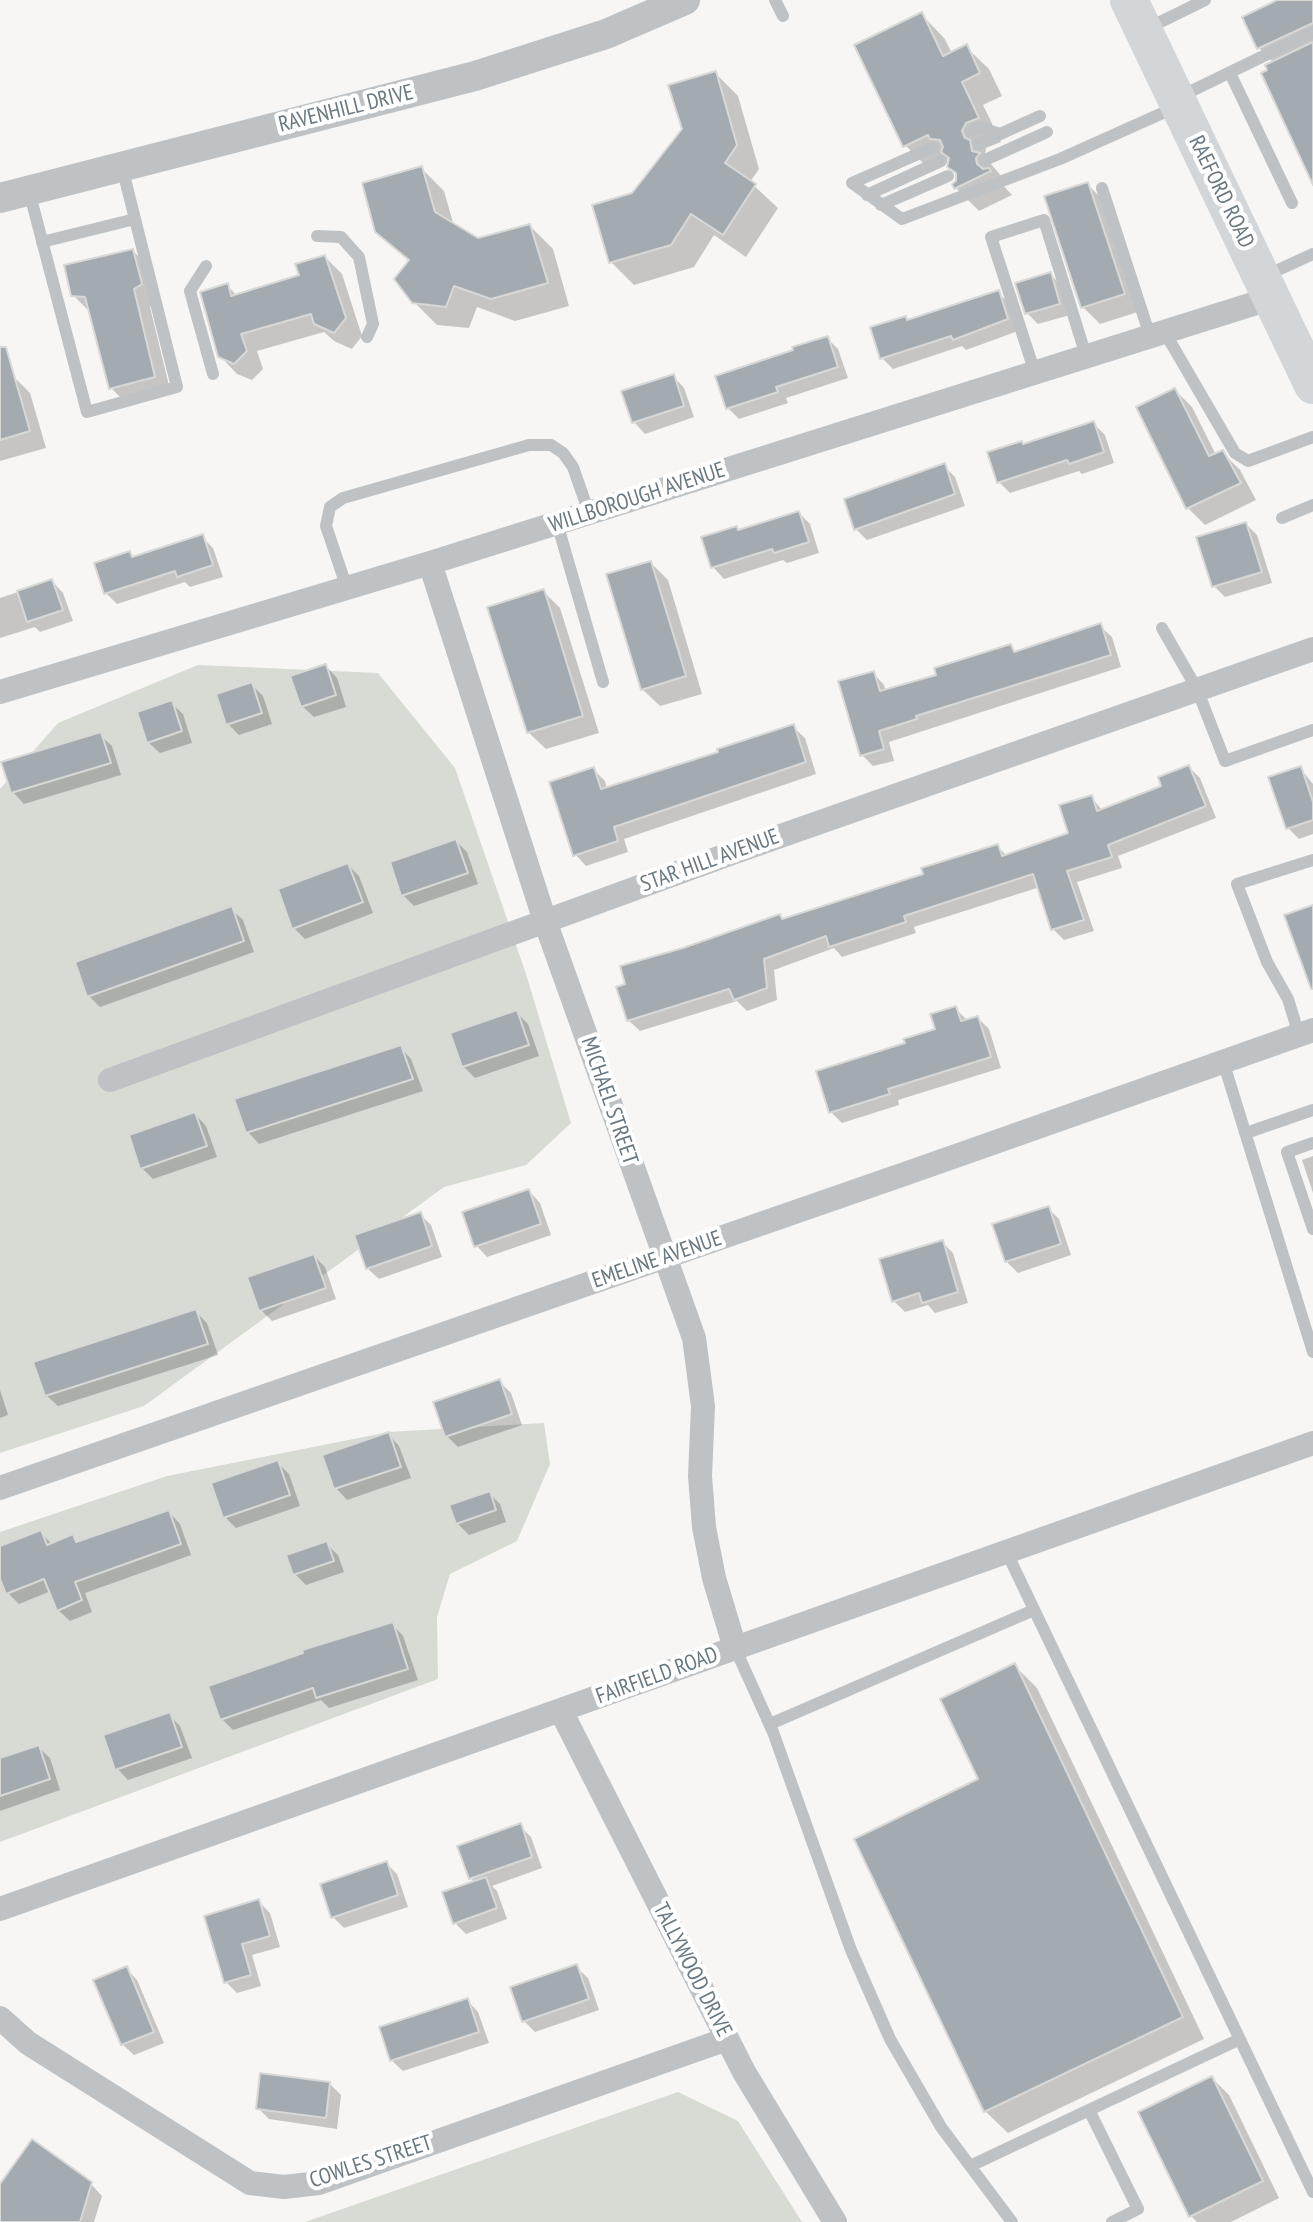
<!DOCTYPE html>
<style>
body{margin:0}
canvas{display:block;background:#f7f6f4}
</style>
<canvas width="1313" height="2222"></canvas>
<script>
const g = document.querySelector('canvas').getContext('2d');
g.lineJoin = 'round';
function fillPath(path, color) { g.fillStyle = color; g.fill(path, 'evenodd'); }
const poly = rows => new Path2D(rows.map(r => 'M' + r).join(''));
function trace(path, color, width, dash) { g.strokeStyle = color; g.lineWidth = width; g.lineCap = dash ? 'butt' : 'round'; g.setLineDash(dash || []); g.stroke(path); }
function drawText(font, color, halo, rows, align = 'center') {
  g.font = font + ' "PT Sans Narrow",sans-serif'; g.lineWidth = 8; g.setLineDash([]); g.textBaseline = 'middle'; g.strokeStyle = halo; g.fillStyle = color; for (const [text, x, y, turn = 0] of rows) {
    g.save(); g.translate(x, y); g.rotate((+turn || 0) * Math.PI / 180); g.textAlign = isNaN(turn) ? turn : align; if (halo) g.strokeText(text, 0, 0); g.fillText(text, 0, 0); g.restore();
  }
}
fillPath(poly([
 [198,665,378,673,455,768,526,974,571,1123,526,1165,444,1187,144,1406,0,1453,0,789,58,723],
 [544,1423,550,1464,517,1541,450,1574,437,1617,438,1679,0,1842,0,1532,167,1476,389,1432],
 [678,2092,738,2121,802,2222,305,2222]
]), '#d7dbd4');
fillPath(poly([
 [1281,0,1313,0,1313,181,1274,63,1259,48],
 [922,15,944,38,952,53,966,47,989,69,1002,96,983,105,1001,142,986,148,985,157,1002,177,999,181,1012,195,979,211,956,188,958,175,949,167,952,157,928,168,905,145],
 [715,73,738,96,759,169,750,182,778,208,746,257,714,235,694,267,634,285,611,262,633,195,684,130],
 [421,168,444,191,454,226,478,241,530,226,553,249,569,306,515,321,477,307,469,328,437,325,414,302,410,262,377,231],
 [1087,184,1105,202,1141,311,1100,324,1083,307],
 [133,251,150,268,158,301,150,307,171,394,128,405,111,388,90,312,73,295],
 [325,257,342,274,362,336,352,349,334,341,324,332,257,351,263,369,252,380,237,374,220,356,227,285,237,296,301,276],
 [1050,274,1061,285,1070,315,1038,324,1027,313],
 [998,293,1010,304,1018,331,966,350,962,346,893,369,882,358,909,322],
 [827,338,838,349,848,378,786,398,788,403,739,419,728,408],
 [13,376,30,393,46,448,0,461,0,379],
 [673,376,684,388,694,417,645,434,634,422],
 [1175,390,1192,407,1216,455,1222,452,1240,470,1256,500,1205,525,1188,508,1139,408],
 [1093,423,1105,435,1114,463,1082,474,1079,471,1010,493,999,482,1025,446],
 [944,466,955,477,965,506,867,540,856,529],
 [799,513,810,524,819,553,787,563,783,560,724,579,713,567,704,539,740,532],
 [1246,524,1257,535,1272,583,1225,597,1214,586],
 [202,537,213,548,223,577,190,587,185,582,117,604,106,593,130,554,135,558],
 [651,563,668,580,702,694,660,706,642,689],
 [52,581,63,593,73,621,40,632,35,627,0,638,0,598],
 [543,591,560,608,599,733,546,749,528,732],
 [1100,626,1112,637,1121,667,889,742,894,761,873,766,862,755,873,673,884,685,886,691,939,676,1010,646,1017,653],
 [326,666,337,678,346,707,314,717,302,706],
 [251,684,263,696,272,724,239,735,228,724],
 [171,703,183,714,192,743,160,753,148,742],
 [793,727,805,738,816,774,624,839,628,852,586,866,575,854,593,769,605,781,607,789],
 [100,735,112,746,121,775,24,804,13,792],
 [1189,767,1200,778,1216,818,1118,856,1122,868,1077,882,1094,931,1064,940,1053,929,1040,887,914,927,916,933,842,957,834,948,774,970,777,1000,747,1011,737,1001,640,1031,628,1020,683,950,780,916,784,921,925,876,997,846,1007,856,1071,835,1091,797,1103,811,1164,787],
 [1300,768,1313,784,1313,834,1299,839,1288,828],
 [456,841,467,852,478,884,414,906,403,895],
 [348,865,359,876,373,913,305,939,294,928],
 [231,909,243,920,254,952,100,1007,89,996],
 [955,1008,967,1020,978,1018,989,1029,1001,1068,898,1100,899,1105,842,1123,831,1112,907,1045,937,1030],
 [516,1012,528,1024,539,1056,475,1078,463,1066],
 [400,1047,411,1059,423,1091,259,1144,248,1132],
 [195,1114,206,1126,217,1157,153,1179,142,1168],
 [1313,1156,1313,1193,1302,1160],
 [529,1191,540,1203,551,1235,487,1257,476,1245],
 [1048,1208,1059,1219,1071,1255,1018,1273,1006,1261],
 [420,1214,431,1225,442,1257,379,1279,367,1268],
 [942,1242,953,1253,968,1303,935,1313,928,1305,905,1312,894,1301],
 [314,1256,325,1267,336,1299,272,1321,261,1310],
 [195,1311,207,1323,218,1355,58,1406,46,1395],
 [500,1382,511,1393,522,1425,458,1447,447,1436],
 [0,1390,8,1415,0,1418],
 [388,1434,399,1446,411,1478,347,1500,336,1488],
 [278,1463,289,1474,300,1506,236,1528,225,1517],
 [489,1493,500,1504,506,1522,469,1535,457,1523],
 [169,1512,180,1524,191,1555,85,1593,92,1612,70,1621,58,1610,51,1591,19,1604,8,1593,0,1574,0,1549,41,1533,53,1545,73,1537,79,1543],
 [326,1544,338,1555,344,1572,306,1585,295,1574],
 [392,1624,403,1636,418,1680,329,1708,321,1700,233,1730,222,1719],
 [1015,1666,1037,1688,1204,2039,1008,2133,985,2111,981,1780],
 [169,1715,180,1726,192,1758,128,1780,117,1768],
 [38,1747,50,1758,60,1790,0,1811,0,1760],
 [520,1826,531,1837,542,1868,492,1886,497,1891,507,1919,466,1934,455,1923,475,1883,471,1878],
 [386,1863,397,1874,408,1907,344,1928,333,1917],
 [258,1901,270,1913,280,1947,252,1955,261,1986,237,1993,226,1982],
 [576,1967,588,1978,599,2010,535,2032,524,2021],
 [126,1968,137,1980,164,2043,134,2055,122,2044],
 [467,2000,478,2012,489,2043,403,2071,391,2060],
 [1212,2078,1229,2095,1279,2198,1231,2222,1197,2222,1191,2216],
 [330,2084,341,2095,337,2129,269,2119,258,2108],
 [91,2184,102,2196,94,2222,0,2222,0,2187]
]), '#0003');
const building = poly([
 [1277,0,1313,0,1313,23,1257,49,1242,17,1277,0],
 [922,12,943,56,967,44,980,73,962,82,979,118,966,123,962,131,965,138,970,140,972,151,980,153,976,158,977,164,983,169,989,168,991,171,954,189,952,184,956,181,956,173,947,167,949,158,941,152,943,147,940,140,930,139,928,135,903,147,854,45,922,12],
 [1313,42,1313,185,1261,73,1267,70,1265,65,1313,42],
 [716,71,737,145,725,163,756,184,723,235,691,214,671,245,609,263,592,205,632,193,682,129,668,85,716,71],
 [422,166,435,212,478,238,530,224,548,283,491,299,454,286,446,307,412,303,394,279,409,260,375,232,362,183,422,166],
 [1088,182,1125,294,1081,308,1044,196,1088,182],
 [133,249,142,284,134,289,155,377,109,389,85,297,71,296,64,265,133,249],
 [325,255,346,318,334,333,314,324,311,314,241,334,247,351,234,364,218,357,200,292,228,283,231,296,299,275,295,264,325,255],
 [1051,272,1060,304,1025,314,1015,283,1051,272],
 [999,290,1008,319,953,340,951,336,880,359,870,327,906,316,907,320,999,290],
 [828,336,838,367,776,387,778,392,726,409,715,376,793,350,792,347,828,336],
 [0,347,6,347,30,431,0,440,0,347],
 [674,374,684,406,632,423,621,391,674,374],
 [1175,388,1209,456,1223,450,1241,483,1186,509,1136,407,1175,388],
 [1094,421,1104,452,1069,464,1067,460,997,483,987,452,1022,441,1023,444,1094,421],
 [945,463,955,494,854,530,844,499,945,463],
 [799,511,809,542,774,553,772,549,711,568,701,537,737,526,738,530,799,511],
 [1246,522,1262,572,1212,587,1196,537,1246,522],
 [203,534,213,565,177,577,175,571,104,594,94,563,130,551,132,557,203,534],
 [651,561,686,676,641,690,606,574,651,561],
 [52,579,63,610,27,622,17,591,52,579],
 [544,589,583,716,527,733,487,607,544,589],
 [1101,623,1111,655,916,716,917,719,879,731,884,749,860,756,838,681,874,671,880,691,936,675,934,668,1011,644,1014,652,1101,623],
 [326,664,336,695,301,707,290,676,326,664],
 [252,682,262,713,226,725,216,694,252,682],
 [172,700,182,731,147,743,137,712,172,700],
 [794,724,806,762,614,827,618,841,573,856,549,782,594,767,601,789,718,752,717,749,794,724],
 [101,732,111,763,11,793,1,762,101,732],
 [1189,765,1206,806,1108,845,1112,857,1067,871,1084,920,1051,930,1033,874,904,916,906,922,829,947,826,936,764,959,767,988,734,1000,729,989,627,1021,616,987,625,984,620,966,683,948,780,914,782,919,923,874,921,868,998,844,1002,856,1068,833,1059,805,1092,795,1097,811,1161,786,1158,777,1189,765],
 [1301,766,1313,802,1313,820,1286,829,1268,777,1301,766],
 [456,839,468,873,401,896,390,862,456,839],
 [348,863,363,902,292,929,278,889,348,863],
 [1313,905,1313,989,1311,989,1284,915,1313,905],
 [232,906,244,941,87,997,75,962,232,906],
 [956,1006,961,1021,978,1016,991,1057,888,1089,890,1094,829,1113,816,1071,905,1043,903,1039,935,1029,930,1014,956,1006],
 [517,1010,529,1045,462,1067,450,1033,517,1010],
 [401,1045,413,1079,246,1133,234,1099,401,1045],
 [195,1112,207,1146,140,1169,129,1135,195,1112],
 [529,1189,541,1224,474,1247,462,1212,529,1189],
 [1049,1206,1061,1244,1005,1262,992,1224,1049,1206],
 [421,1212,432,1246,366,1269,354,1235,421,1212],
 [943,1240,958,1292,922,1303,919,1293,892,1302,879,1259,943,1240],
 [314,1254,326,1288,259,1311,247,1277,314,1254],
 [196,1309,208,1344,45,1396,33,1362,196,1309],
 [500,1379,512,1414,445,1437,433,1402,500,1379],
 [389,1432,401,1467,334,1489,322,1455,389,1432],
 [278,1460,290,1495,223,1518,211,1483,278,1460],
 [490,1491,496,1510,456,1524,449,1505,490,1491],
 [169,1510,181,1544,75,1582,82,1600,57,1611,44,1579,6,1594,0,1579,0,1546,41,1530,47,1545,73,1534,76,1542,169,1510],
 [327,1541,334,1561,293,1575,286,1555,327,1541],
 [393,1622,408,1669,316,1698,313,1688,220,1720,208,1686,303,1653,302,1650,393,1622],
 [1015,1663,1183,2017,984,2112,854,1839,978,1779,940,1699,1015,1663],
 [170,1712,182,1747,115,1770,103,1735,170,1712],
 [39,1745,50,1779,0,1796,0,1758,39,1745],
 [521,1823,532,1857,469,1879,457,1846,521,1823],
 [387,1861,398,1895,331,1918,320,1884,387,1861],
 [486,1877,497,1908,453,1924,442,1892,486,1877],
 [259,1899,270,1936,242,1944,251,1975,224,1983,204,1916,259,1899],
 [577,1964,589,1999,522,2022,510,1987,577,1964],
 [127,1966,154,2032,121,2045,93,1980,127,1966],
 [468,1998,479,2032,390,2061,379,2027,468,1998],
 [260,2073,330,2082,326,2118,256,2109,260,2073],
 [1212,2076,1263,2181,1189,2217,1138,2112,1212,2076],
 [32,2139,92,2182,80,2222,0,2222,0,2184,32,2139]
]);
fillPath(building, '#a4abb0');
trace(building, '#d8d8d7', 2);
trace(poly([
 [775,0,783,16],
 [1146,29,1205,0],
 [1230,73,1292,203],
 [1179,97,1313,32],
 [971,131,979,127,1000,134],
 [978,144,1040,116],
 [934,147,852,183,902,219,1060,159,1176,107],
 [985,160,1047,132],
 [1102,188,1150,336],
 [29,191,87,412,177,387,122,167],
 [867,195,941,161],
 [881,205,948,176],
 [317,236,341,237,359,257,373,324,367,337],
 [42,242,135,219],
 [206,266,190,291,213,374],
 [1265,276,1313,254],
 [1164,331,1235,453,1248,461,1313,437],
 [1035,373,991,237,1044,220,1086,356],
 [1282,518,1313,505],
 [557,523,603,682],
 [347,588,326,526,330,507,343,498,529,445,551,445,563,453,573,467,589,513],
 [1162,628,1197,689,1225,761,1313,730],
 [1299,1035,1288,999,1267,962,1237,884,1313,860],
 [1223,1061,1313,1352],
 [1246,1133,1313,1110],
 [1313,1143,1287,1152,1313,1229],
 [1006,1551,1313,2192],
 [735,1648,773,1732,851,1950,890,2039,941,2127,1012,2222],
 [770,1724,1034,1610],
 [1089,2110,1138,2209,1112,2222],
 [970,2166,1240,2039]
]), '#bec2c5', 12);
trace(poly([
 [430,563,545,921,694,1338,703,1406,700,1476,704,1527,714,1578,735,1648],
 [0,692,430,563,1272,298],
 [110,1080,735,852,1313,649],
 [0,1488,916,1170,1313,1030],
 [561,1711,744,2072,835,2222],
 [0,1909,1313,1443],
 [0,2018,28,2043,250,2183,284,2187,319,2183,727,2039]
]), '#bec2c5', 24);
trace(poly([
 [0,198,475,76,606,34,685,0]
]), '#bec2c5', 30);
trace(poly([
 [1129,0,1313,385]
]), '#d2d6d9', 38);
drawText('22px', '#6a7881', '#fff', [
 ["RAVENHILL DRIVE",346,109,-14],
 ["RAEFORD ROAD",1221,192,64],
 ["WILLBOROUGH AVENUE",637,498,-18],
 ["STAR HILL AVENUE",710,861,-20],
 ["MICHAEL STREET",609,1101,71],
 ["EMELINE AVENUE",657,1260,-19],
 ["FAIRFIELD ROAD",657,1676,-20],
 ["TALLYWOOD DRIVE",692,1970,63],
 ["COWLES STREET",371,2162,-18]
]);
</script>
